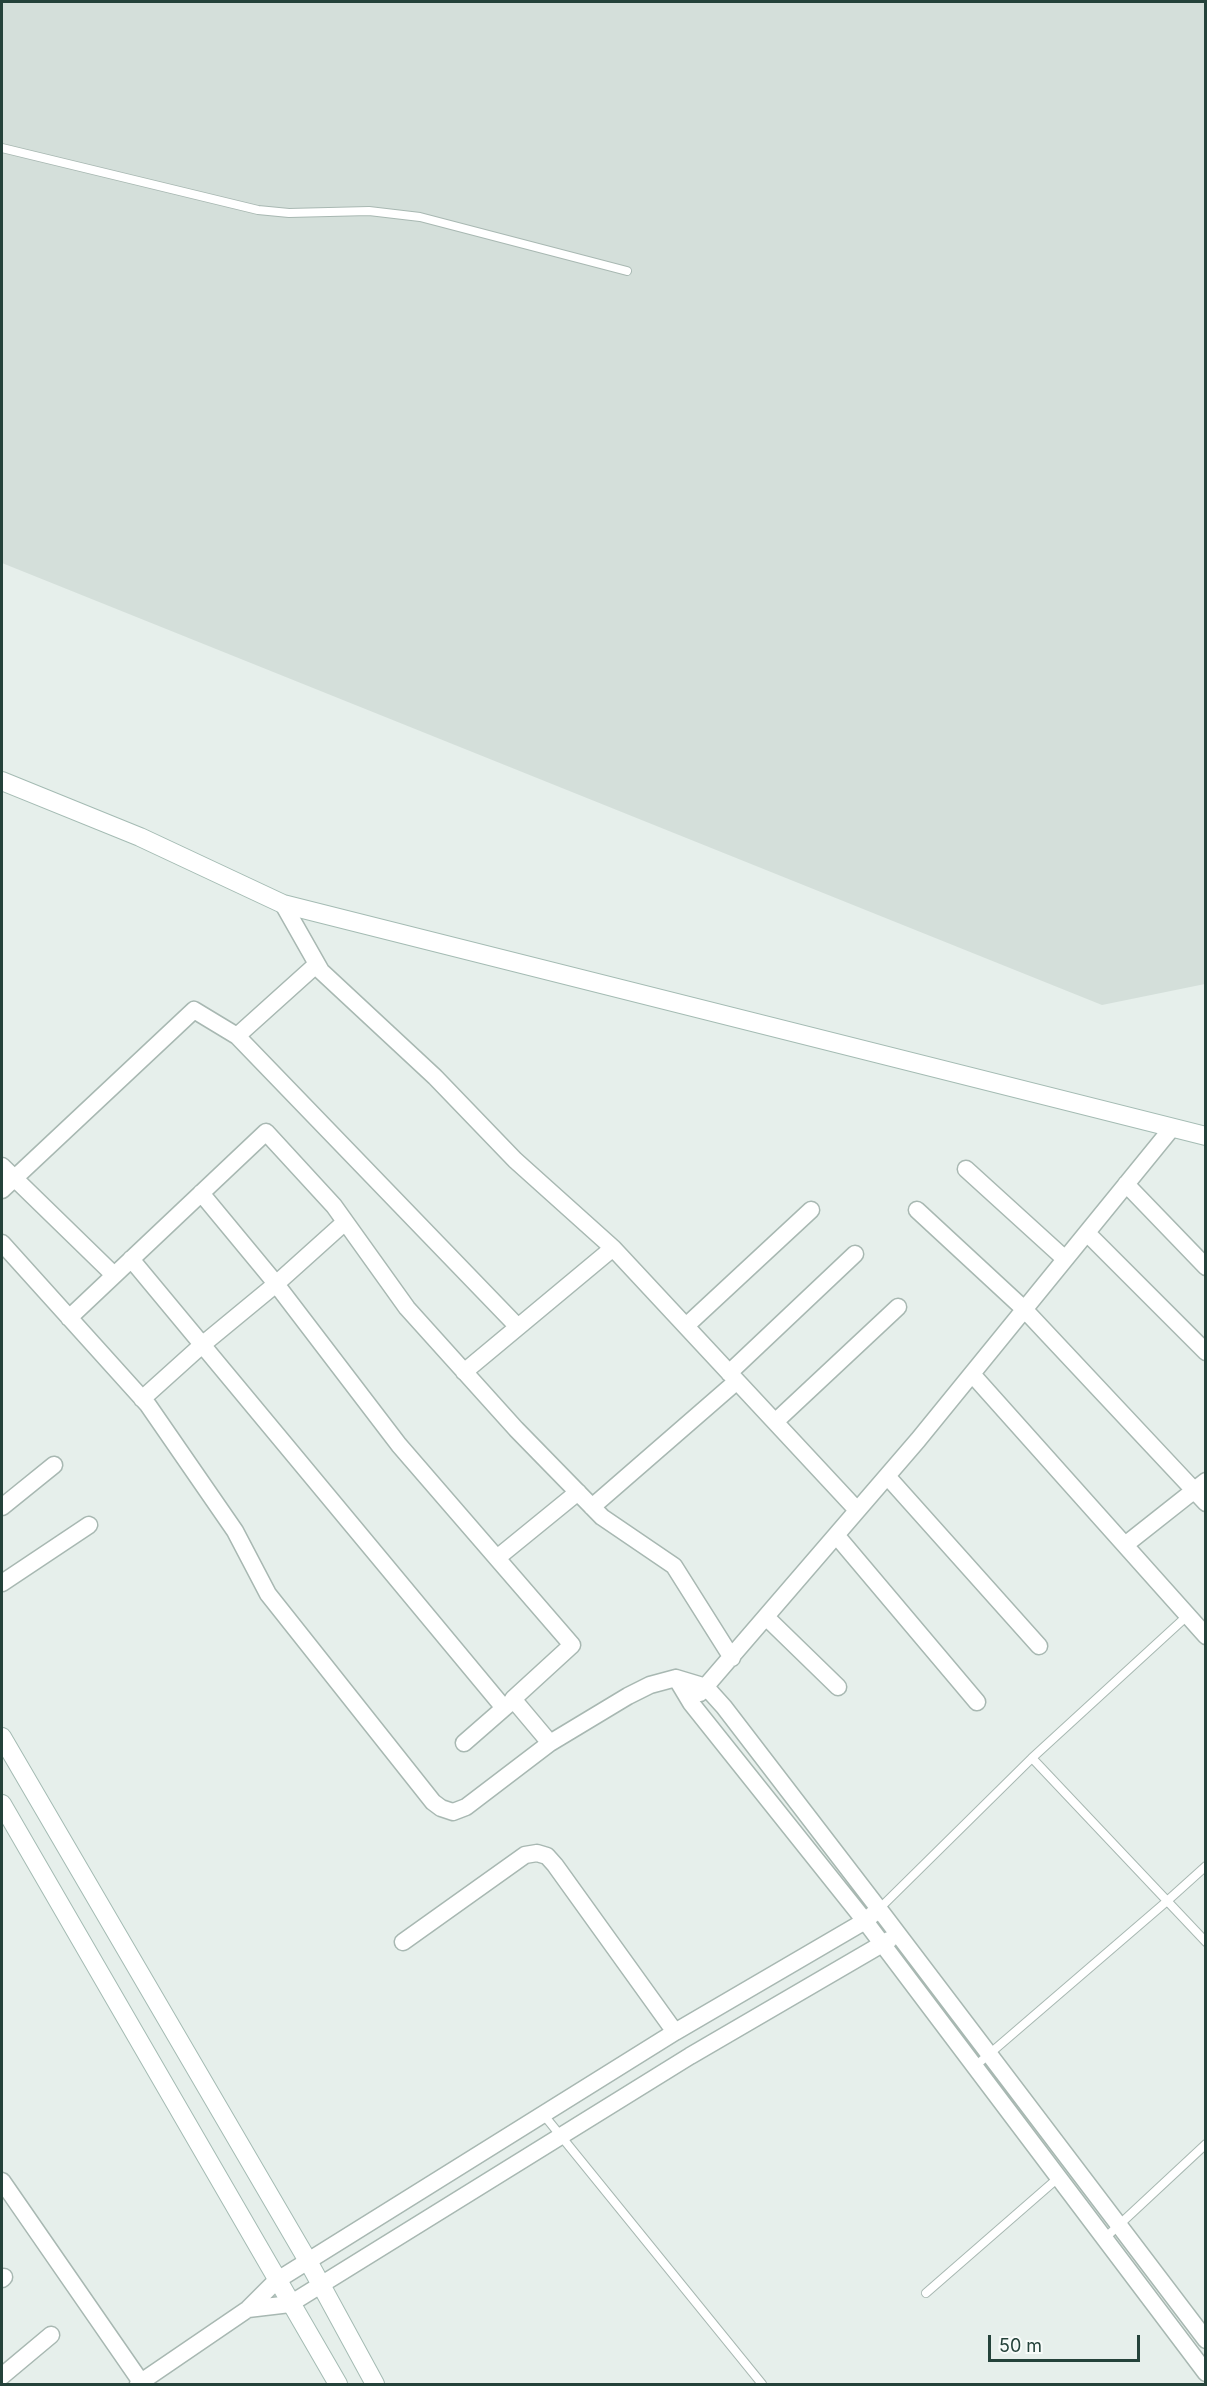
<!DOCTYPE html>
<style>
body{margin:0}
#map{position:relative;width:1207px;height:2386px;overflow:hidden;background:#e6efeb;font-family:Inter,sans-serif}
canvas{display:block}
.frame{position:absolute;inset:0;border:3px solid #24423a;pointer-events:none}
.scale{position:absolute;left:988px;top:2335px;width:152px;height:27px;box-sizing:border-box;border:3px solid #24423a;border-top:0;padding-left:8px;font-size:18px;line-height:21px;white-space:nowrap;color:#24423a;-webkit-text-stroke:4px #f7fbf9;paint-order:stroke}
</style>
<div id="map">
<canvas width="1207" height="2386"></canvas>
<div class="frame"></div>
<div class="scale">50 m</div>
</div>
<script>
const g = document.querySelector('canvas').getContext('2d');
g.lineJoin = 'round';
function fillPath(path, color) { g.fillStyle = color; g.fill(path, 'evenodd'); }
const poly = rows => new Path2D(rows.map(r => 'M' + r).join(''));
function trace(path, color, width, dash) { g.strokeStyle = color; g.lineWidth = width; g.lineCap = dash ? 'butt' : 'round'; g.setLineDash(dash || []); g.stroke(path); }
fillPath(poly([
 [2,2,1205,2,1205,984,1102,1005,2,563]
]), '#d4dfda');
const lane = poly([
 [2,148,258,210,289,213,369,211,420,217,627,271],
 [1032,1758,1206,1942],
 [879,1909,1032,1758,1187,1616],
 [973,2068,1166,1902,1206,1866],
 [543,2114,762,2384],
 [1105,2238,1206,2144],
 [926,2293,1058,2178]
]);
const street = poly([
 [283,904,321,971,435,1077,515,1160,613,1248,857,1510],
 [237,1036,518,1327],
 [2,1166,114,1275],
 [966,1169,1065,1259],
 [1126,1184,1206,1267],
 [2,1190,194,1010,237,1036,317,964],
 [201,1193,273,1280,399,1445,572,1645,513,1699,550,1743],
 [917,1210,1024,1309,1206,1503],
 [1087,1233,1206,1352],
 [2,1243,148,1405,235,1531,268,1594,433,1802,441,1808,453,1812,466,1807,550,1743,628,1696,650,1685,676,1678,706,1687,724,1707,879,1909,1206,2340],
 [131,1259,504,1708],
 [69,1318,266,1132,334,1206,407,1308,516,1429,602,1517,674,1566,732,1658],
 [686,1326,811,1210],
 [464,1372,613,1248],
 [729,1373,855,1254],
 [972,1374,1206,1636],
 [142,1399,202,1345,276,1284,345,1222],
 [775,1422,898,1307],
 [887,1476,1039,1646],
 [2,1507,54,1465],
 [592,1507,737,1381],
 [836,1535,977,1702],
 [1125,1545,1206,1481],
 [497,1558,578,1492],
 [2,1583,89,1525],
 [766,1617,838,1687],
 [676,1678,691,1703,865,1921,1206,2373],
 [700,1693,918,1440,1172,1128],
 [464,1743,511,1702],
 [403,1942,525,1855,537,1853,547,1856,555,1865,675,2032],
 [2,2181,141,2382],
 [2,2279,4,2277],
 [248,2309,290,2304,690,2056,889,1940],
 [2,2376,51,2335],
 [138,2384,248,2309,276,2281,675,2032,865,1921,879,1909]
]);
const secondary = poly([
 [2,781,140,837,283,904,1206,1136],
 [2,1737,308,2261,375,2384],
 [2,1804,338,2384]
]);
trace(lane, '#a8b8b2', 10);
trace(street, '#a8b8b2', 19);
trace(secondary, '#a4bbb3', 20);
trace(lane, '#fff', 8);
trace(street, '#fff', 16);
trace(secondary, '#fff', 18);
</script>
